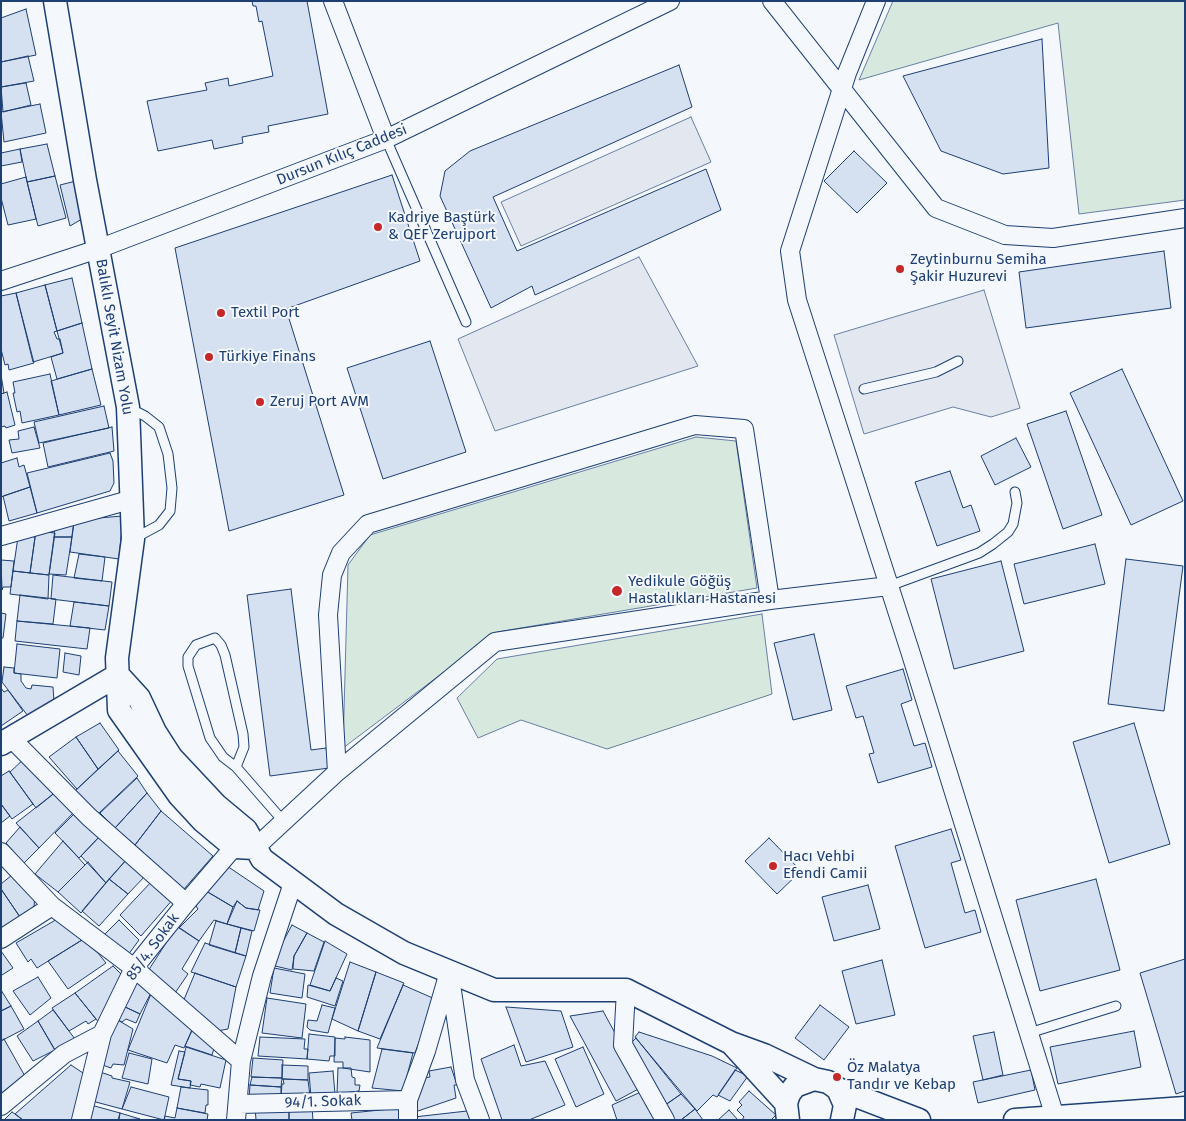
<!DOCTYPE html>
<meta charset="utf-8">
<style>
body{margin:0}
#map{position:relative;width:1186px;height:1121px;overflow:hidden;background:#f4f7fb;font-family:"Fira Sans",sans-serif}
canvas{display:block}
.frame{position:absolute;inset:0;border:2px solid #1d3f73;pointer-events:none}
</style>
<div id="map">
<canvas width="1186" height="1121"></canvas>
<div class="frame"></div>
</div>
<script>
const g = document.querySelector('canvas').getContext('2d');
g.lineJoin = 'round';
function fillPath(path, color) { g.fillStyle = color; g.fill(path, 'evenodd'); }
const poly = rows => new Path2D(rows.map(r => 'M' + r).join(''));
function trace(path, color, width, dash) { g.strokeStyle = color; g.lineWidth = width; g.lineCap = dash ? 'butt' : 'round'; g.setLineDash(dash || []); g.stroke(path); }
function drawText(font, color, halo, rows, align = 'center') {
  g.font = font + ' "Fira Sans",sans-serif'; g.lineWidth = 4; g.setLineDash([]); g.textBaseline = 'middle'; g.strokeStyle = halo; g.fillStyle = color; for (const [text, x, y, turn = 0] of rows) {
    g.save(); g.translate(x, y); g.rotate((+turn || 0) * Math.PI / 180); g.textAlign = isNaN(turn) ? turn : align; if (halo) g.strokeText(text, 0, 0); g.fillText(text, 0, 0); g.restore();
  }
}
const green = poly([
 [893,1,1185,1,1185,200,1079,214,1058,23,859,80,893,1],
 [696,437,736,441,757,588,497,632,343,748,348,565,370,535,696,437],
 [762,614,772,694,607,749,521,720,478,738,457,698,497,659,762,614]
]);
fillPath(green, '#d7e8df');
trace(green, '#687fa3', 1);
const parking = poly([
 [691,117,711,162,521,246,501,202,691,117],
 [639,257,698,366,495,431,458,339,639,257],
 [984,290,1020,408,991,417,953,407,864,434,834,335,984,290]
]);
fillPath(parking, '#e3e8f0');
trace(parking, '#687fa3', 1);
const building = poly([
 [252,1,307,1,328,114,268,126,269,132,242,137,243,143,214,149,212,140,158,151,147,101,207,90,205,83,228,78,229,86,273,76,262,21,259,22,256,6,253,6,252,1],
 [26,9,36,55,1,62,1,18,26,9],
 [1042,39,1049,168,1003,174,941,151,903,76,1042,39],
 [28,56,34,81,1,87,1,62,28,56],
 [679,65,692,107,493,197,517,251,706,169,721,210,535,295,532,286,491,308,440,196,445,171,470,151,679,65],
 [26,83,31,105,3,112,1,87,26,83],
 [40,104,46,133,4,142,1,112,40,104],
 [47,144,55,176,27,182,20,149,47,144],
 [20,149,22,162,1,166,1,153,20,149],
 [854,151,887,183,857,213,824,181,854,151],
 [392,175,420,261,286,309,344,495,229,531,175,248,392,175],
 [55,176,66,218,38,226,27,182,55,176],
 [26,177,36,219,8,225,1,198,1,184,26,177],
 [76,181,82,219,70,226,60,185,76,181],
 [1164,251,1171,308,1026,328,1019,272,1164,251],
 [72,278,82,323,57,331,45,285,72,278],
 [45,285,57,331,54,332,57,339,60,339,63,353,33,362,16,293,45,285],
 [16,293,34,363,9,370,8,364,5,365,1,349,1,296,16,293],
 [82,323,92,369,57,379,51,357,63,353,57,331,82,323],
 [430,341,466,452,383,479,347,368,430,341],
 [92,369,101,405,59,415,51,381,92,369],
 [1122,369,1183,501,1131,525,1070,393,1122,369],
 [50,374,59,415,22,423,20,411,17,412,13,393,15,393,13,382,50,374],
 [1,375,4,393,1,394,1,375],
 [7,392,15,425,6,428,5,426,1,427,1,394,7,392],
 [104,406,109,428,39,443,34,422,104,406],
 [1066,411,1102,515,1063,529,1027,424,1066,411],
 [34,427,40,448,12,453,9,440,19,439,18,431,34,427],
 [112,427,114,451,48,467,43,443,112,427],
 [1016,438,1031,467,995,485,981,456,1016,438],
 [110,453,113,461,114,483,110,491,37,513,27,473,110,453],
 [17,458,19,467,24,465,30,487,1,497,1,463,17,458],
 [950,471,963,508,971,505,980,531,937,546,915,482,950,471],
 [30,487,37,513,9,521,3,496,30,487],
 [123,516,119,559,70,552,74,520,123,516],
 [74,523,72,537,54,537,55,528,74,523],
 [36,531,55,533,49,575,30,573,36,531],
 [25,535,35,537,30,573,13,571,18,537,25,535],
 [54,537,72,537,66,575,49,574,54,537],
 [1095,544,1105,584,1024,604,1014,564,1095,544],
 [79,554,105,557,102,581,74,578,79,554],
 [1126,559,1183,566,1164,711,1108,704,1126,559],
 [1,560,14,561,11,587,3,587,2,590,1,560],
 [1001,561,1024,651,954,669,931,579,1001,561],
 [13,571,49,575,48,599,10,594,13,571],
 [53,575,112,582,109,606,51,599,53,575],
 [291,589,311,750,326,748,329,768,270,776,247,595,291,589],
 [20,595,56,599,53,624,17,621,20,595],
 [74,602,109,606,105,630,70,626,74,602],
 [1,613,6,614,3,638,1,638,1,613],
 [17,621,90,628,87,649,15,641,17,621],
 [814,634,832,710,793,720,774,643,814,634],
 [17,644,60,649,57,678,14,673,17,644],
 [65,653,81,656,79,675,63,672,65,653],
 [4,667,14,668,14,673,21,674,21,681,26,688,31,689,32,685,53,687,54,702,28,716,2,682,4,667],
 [903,669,912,700,901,704,914,746,925,743,932,767,878,783,869,754,874,753,863,716,856,718,846,686,903,669],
 [1,688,4,692,8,690,23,711,1,726,1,688],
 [100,723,119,750,98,769,76,737,100,723],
 [1134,723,1170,844,1109,863,1073,742,1134,723],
 [76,737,98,769,77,789,49,757,76,737],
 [118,751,138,776,97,815,74,792,118,751],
 [25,758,57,791,36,808,10,772,25,758],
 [9,771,33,804,12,819,1,804,1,776,9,771],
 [137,778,147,793,115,828,100,813,137,778],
 [57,791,76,810,39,848,16,823,57,791],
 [147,793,161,811,135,845,115,828,147,793],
 [1,804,10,816,1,823,1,804],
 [161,811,213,856,184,889,135,845,161,811],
 [76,812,101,835,79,858,55,833,76,812],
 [20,827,39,848,24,863,6,843,20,827],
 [951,829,961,860,951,863,965,913,975,910,981,932,925,948,895,846,951,829],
 [101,835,127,859,106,883,81,856,101,835],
 [769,838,801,871,777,894,745,861,769,838],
 [63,841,85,865,58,892,35,874,63,841],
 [127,859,146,875,128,894,109,879,127,859],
 [88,862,106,883,81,913,58,892,88,862],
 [224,864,264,891,258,910,246,908,237,901,233,907,206,891,224,864],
 [12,875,35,894,34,907,20,917,1,889,1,884,12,875],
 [109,879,128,894,99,926,82,911,109,879],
 [154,879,174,898,141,936,120,915,154,879],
 [1096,879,1120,970,1040,991,1016,900,1096,879],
 [868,885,880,929,834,941,822,897,868,885],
 [1,889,20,917,1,929,1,889],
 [206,891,233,907,227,924,214,920,199,941,179,928,198,909,196,906,206,891],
 [237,901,246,908,260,910,254,931,227,924,237,901],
 [59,918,82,940,37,968,31,959,28,962,16,943,59,918],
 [119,920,139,940,128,955,104,935,119,920],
 [216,921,241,928,235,953,209,945,216,921],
 [292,925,307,933,294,956,292,970,275,966,278,951,292,925],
 [177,926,199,941,182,969,188,974,175,993,148,971,177,926],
 [241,928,252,931,246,956,235,953,241,928],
 [307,933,324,942,314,971,293,969,294,956,307,933],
 [82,940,98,953,106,963,68,989,48,961,82,940],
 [325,941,347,954,330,991,310,985,325,941],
 [205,943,246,956,236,987,191,972,205,943],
 [1,951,13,968,2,975,1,975,1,951],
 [1185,959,1185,1091,1176,1094,1140,973,1185,959],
 [882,960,895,1015,856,1024,842,971,882,960],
 [350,962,376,972,358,1031,332,1019,350,962],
 [113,966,123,976,100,1024,75,993,113,966],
 [274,968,305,974,302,998,270,993,274,968],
 [376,972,404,983,380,1039,358,1031,376,972],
 [195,973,236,987,228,1029,217,1031,183,1002,195,973],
 [38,977,51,998,30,1015,13,991,38,977],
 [133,978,153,989,140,1014,121,1005,133,978],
 [336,978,343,981,335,1006,307,997,308,985,330,991,336,978],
 [403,985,435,999,415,1053,377,1048,403,985],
 [153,989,195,1024,184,1048,175,1045,167,1063,128,1050,153,989],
 [1,990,11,1006,1,1011,1,990],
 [75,993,96,1019,88,1024,86,1021,69,1031,52,1008,75,993],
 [267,998,306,1004,302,1038,262,1033,267,998],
 [322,1005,335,1008,328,1033,310,1030,307,1027,308,1020,317,1021,322,1005],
 [820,1005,849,1027,824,1060,795,1038,820,1005],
 [11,1006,24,1029,1,1041,1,1011,11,1006],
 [123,1006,140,1014,136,1023,126,1019,122,1022,116,1019,123,1006],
 [506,1007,561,1011,573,1047,526,1062,506,1007],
 [53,1010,75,1039,56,1052,38,1021,53,1010],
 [603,1011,644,1086,616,1101,570,1016,603,1011],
 [116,1019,133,1029,124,1065,113,1064,111,1068,100,1064,116,1019],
 [38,1021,55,1050,33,1061,17,1036,38,1021],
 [194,1025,216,1042,212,1055,185,1046,194,1025],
 [1134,1031,1141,1067,1058,1084,1050,1047,1134,1031],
 [639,1032,712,1056,737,1068,717,1097,713,1095,697,1111,635,1037,639,1032],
 [994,1032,1003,1075,983,1080,973,1036,994,1032],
 [309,1034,335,1037,335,1056,330,1056,329,1061,307,1059,309,1034],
 [260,1037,305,1039,304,1049,308,1049,307,1059,258,1056,260,1037],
 [345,1037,370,1040,370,1072,343,1068,343,1062,334,1062,335,1038,345,1039,345,1037],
 [636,1038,681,1094,661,1108,628,1046,636,1038],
 [4,1039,26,1078,1,1097,1,1041,4,1039],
 [514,1045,521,1066,545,1061,565,1105,529,1120,502,1120,481,1059,514,1045],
 [186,1047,226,1060,220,1088,201,1084,200,1087,190,1085,191,1081,178,1079,186,1047],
 [583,1047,604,1094,576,1107,555,1059,583,1047],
 [382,1049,413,1053,403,1091,372,1088,382,1049],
 [179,1051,185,1052,178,1079,191,1081,190,1088,171,1085,179,1051],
 [129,1053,152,1059,148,1084,122,1078,129,1053],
 [253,1058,283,1060,282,1078,251,1077,253,1058],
 [71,1065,86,1075,72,1120,23,1120,15,1114,71,1065],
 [282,1065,308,1066,308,1080,282,1079,282,1065],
 [451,1067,457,1085,454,1085,456,1098,415,1112,419,1079,430,1077,429,1071,451,1067],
 [338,1068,351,1068,352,1077,355,1078,355,1085,360,1085,359,1091,337,1094,338,1068],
 [735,1070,748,1076,730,1101,718,1095,735,1070],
 [1031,1070,1035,1090,978,1103,973,1082,1031,1070],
 [333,1071,335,1094,311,1097,309,1073,333,1071],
 [100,1072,112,1076,112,1078,130,1082,122,1109,92,1101,100,1072],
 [252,1077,282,1078,281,1087,250,1085,252,1077],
 [283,1079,308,1080,310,1096,281,1096,282,1084,284,1084,283,1079],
 [250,1085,281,1087,281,1100,249,1099,250,1085],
 [131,1087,169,1097,164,1120,122,1109,131,1087],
 [181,1087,208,1090,208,1105,206,1105,205,1113,177,1108,181,1087],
 [643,1091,658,1120,617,1120,612,1105,643,1091],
 [749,1091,776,1115,771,1120,742,1120,744,1117,737,1110,742,1105,739,1102,749,1091],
 [681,1094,695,1109,681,1120,669,1120,661,1108,681,1094],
 [91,1105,120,1113,118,1120,87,1120,91,1105],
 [289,1105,289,1120,256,1120,255,1107,289,1105],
 [312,1107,313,1120,289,1120,289,1108,312,1107],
 [177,1108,208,1114,207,1120,164,1120,165,1116,175,1118,177,1108],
 [400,1108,399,1120,352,1120,351,1113,400,1108],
 [695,1109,703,1120,681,1120,695,1109],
 [729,1110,738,1120,718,1120,729,1110],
 [467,1111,470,1120,414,1120,414,1117,467,1111],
 [12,1112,15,1114,23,1120,4,1120,12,1112],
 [120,1113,140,1119,119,1120,120,1113]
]);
fillPath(building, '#d5e0f0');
trace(building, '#1d3f73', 1);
const service = poly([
 [386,139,466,322],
 [864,389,936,372,958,361],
 [129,408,145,416,159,427,168,454,172,488,170,511,159,525,135,538],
 [889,586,979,553,993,544,1008,532,1013,524,1017,503,1015,492],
 [215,638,221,645,225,655,243,734,244,747,236,767,223,757,210,738,188,666,188,657,196,645,215,638],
 [236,767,284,822],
 [1029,1033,1116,1006]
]);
const minor = poly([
 [333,1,386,139],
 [772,1,936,208,1005,235,1053,238,1185,218],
 [876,1,847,73,790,251,797,300,910,651,1055,1117],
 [1,281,98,249,386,139,670,1],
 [1,536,133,499],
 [11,738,89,817,186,903],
 [337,772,328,615,332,575,341,553,368,524,695,425,744,429,770,600],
 [255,848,337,772,495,642,770,600,889,586],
 [1,852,52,906,134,968,241,1061],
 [1,939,52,906],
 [450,977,465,1080,480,1120],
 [626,990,623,1045,665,1120],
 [239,1104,408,1100],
 [1,1106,64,1054,102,1034],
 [81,1120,102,1034,134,968,186,903,234,847],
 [236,1120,241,1061,262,976,293,883],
 [408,1120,408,1100,426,1051,449,972]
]);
const tertiary = poly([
 [55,1,85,180,128,407,133,539,117,658,119,710,179,795,203,821,234,847,255,848],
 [118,675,139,698,155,732,171,757,216,805,246,830,262,859,336,914,404,953,494,990,626,990,731,1043,764,1055,814,1079],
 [1,744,118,675],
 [733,1045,786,1103],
 [838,1089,919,1120],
 [788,1120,786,1103,789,1094,795,1086,814,1079,828,1082,838,1089,845,1105,842,1120],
 [1015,1120,1185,1108]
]);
trace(service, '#1d3f73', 11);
trace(minor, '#1d3f73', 20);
trace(tertiary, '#1d3f73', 25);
trace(service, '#f4f7fb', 9);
trace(minor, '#f4f7fb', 18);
trace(tertiary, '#f4f7fb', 22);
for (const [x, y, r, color] of [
 [378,227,5,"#c62828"],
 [900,269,5,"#c62828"],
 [221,313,5,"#c62828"],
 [209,357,5,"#c62828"],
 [260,402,5,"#c62828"],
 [617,591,6,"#c62828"],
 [773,866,5,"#c62828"],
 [837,1077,5,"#c62828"]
]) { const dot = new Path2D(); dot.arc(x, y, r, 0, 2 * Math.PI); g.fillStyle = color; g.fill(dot); trace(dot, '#f4f7fb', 2); }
drawText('15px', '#1d3f73', '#f4f7fb', [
 ["Dursun Kılıç Caddesi",342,155,-22],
 ["Balıklı Seyit Nizam Yolu",114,337,80],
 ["85/4. Sokak",153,947,-54],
 ["94/1. Sokak",323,1102,-2]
]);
drawText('15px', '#1d3f73', '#f4f7fb', [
 ["Kadriye Baştürk",388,218],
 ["& QEF Zerujport",388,235],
 ["Zeytinburnu Semiha",910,260],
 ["Şakir Huzurevi",910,277],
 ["Textil Port",231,313],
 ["Türkiye Finans",219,357],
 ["Zeruj Port AVM",270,402],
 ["Yedikule Göğüş",628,582],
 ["Hastalıkları Hastanesi",628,599],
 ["Hacı Vehbi",783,857],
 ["Efendi Camii",783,874],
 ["Öz Malatya",847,1068],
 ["Tandır ve Kebap",847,1085]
], 'left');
</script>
